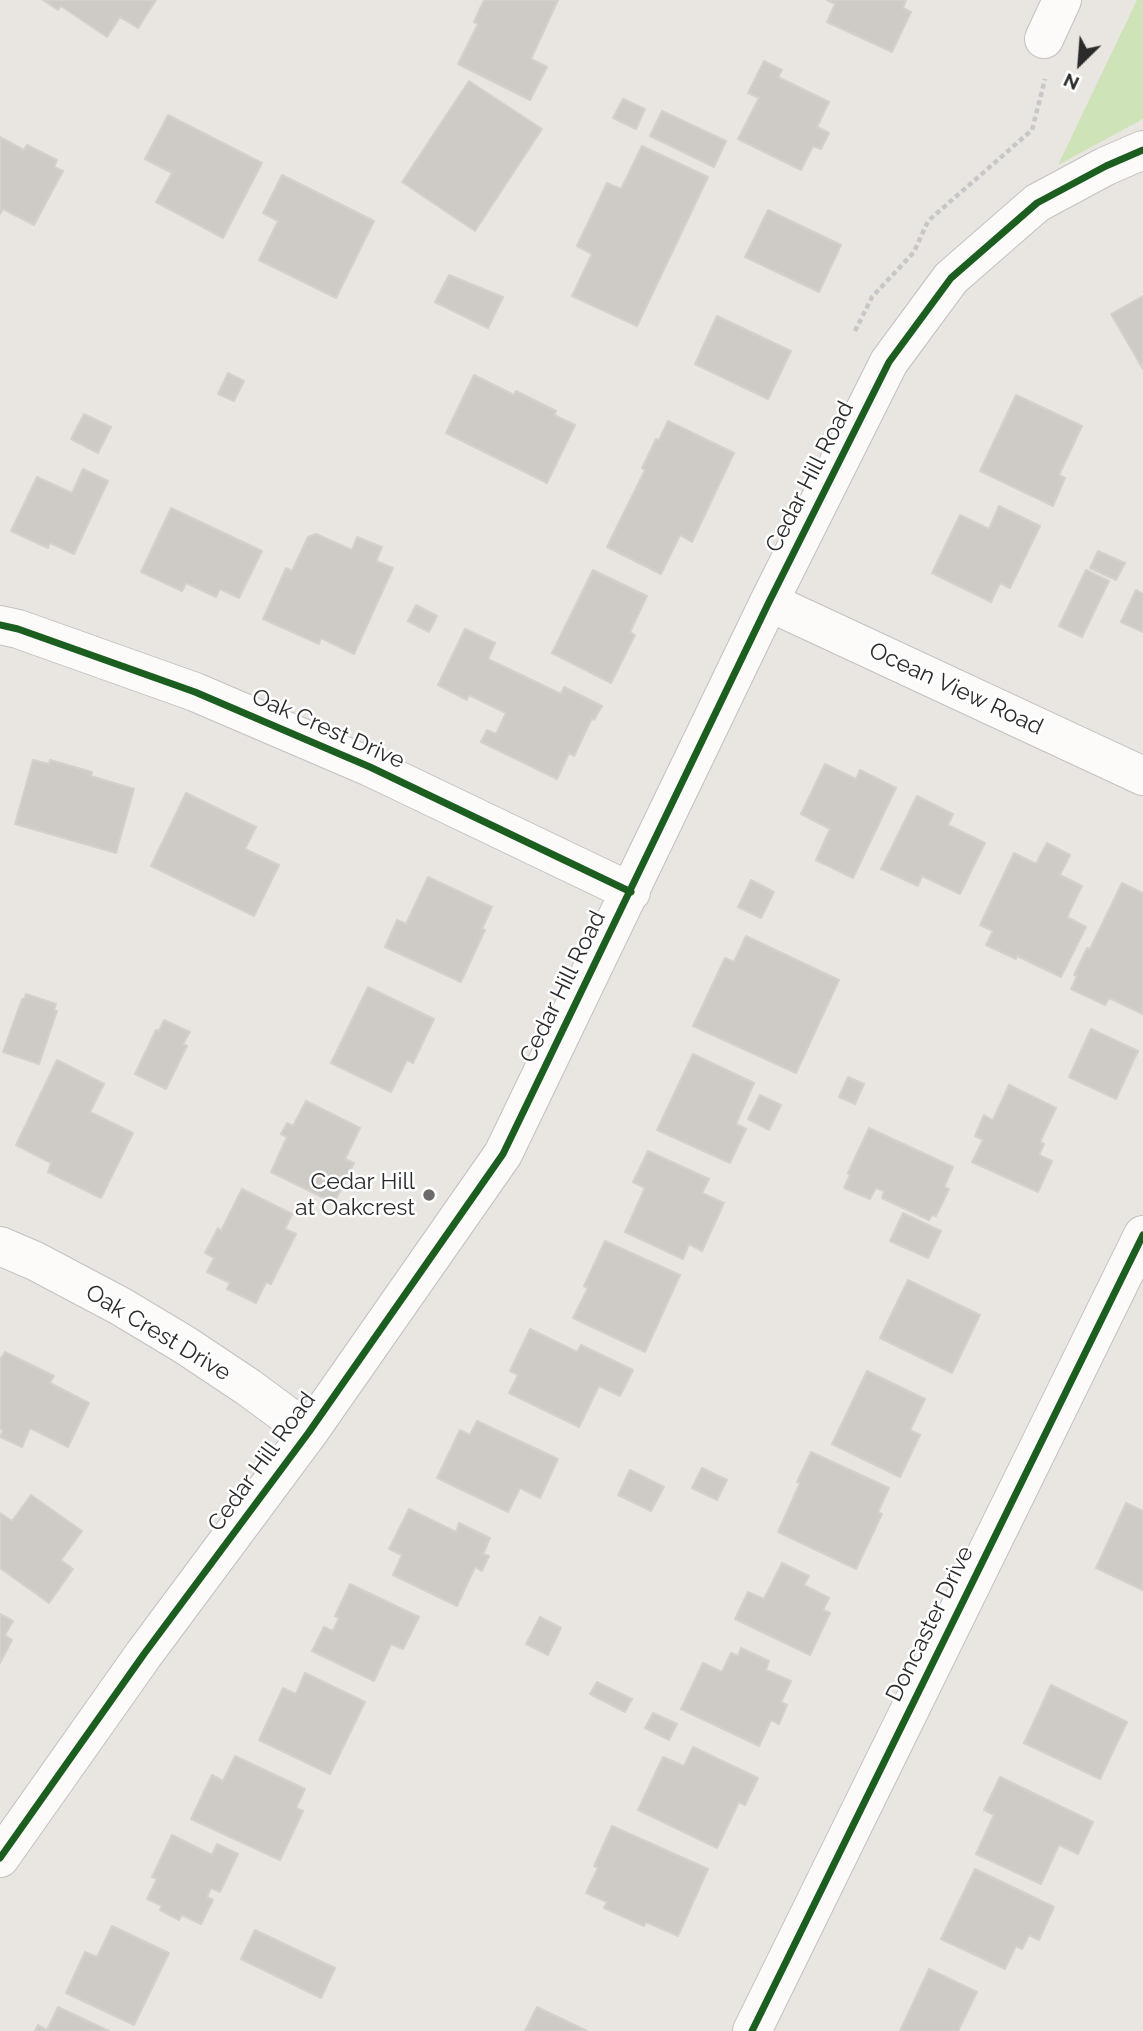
<!DOCTYPE html>
<style>
body{margin:0}
#map{position:relative;width:1143px;height:2031px;overflow:hidden;background:#e9e5e0;font-family:Raleway,sans-serif}
canvas{display:block}
.north{position:absolute;left:1045px;top:28px;width:70px;height:70px;-webkit-text-stroke:5px #fff;paint-order:stroke;rotate:205deg;font-size:19px;font-weight:700;line-height:28px;text-align:center;color:#2b2b2b}
.north::after{content:'';display:block;margin:auto;width:24px;height:32px;background:#2b2b2b;clip-path:polygon(50% 0,100% 100%,50% 72%,0 100%)}
</style>
<div id="map">
<canvas width="1143" height="2031"></canvas>
<div class="north">N</div>
</div>
<script>
const g = document.querySelector('canvas').getContext('2d');
g.lineJoin = 'round';
function fillPath(path, color) { g.fillStyle = color; g.fill(path, 'evenodd'); }
const poly = rows => new Path2D(rows.map(r => 'M' + r).join(''));
function trace(path, color, width, dash) { g.strokeStyle = color; g.lineWidth = width; g.lineCap = dash ? 'butt' : 'round'; g.setLineDash(dash || []); g.stroke(path); }
function drawText(font, color, halo, rows, align = 'center') {
  g.font = font + ' Raleway,sans-serif'; g.lineWidth = 5; g.setLineDash([]); g.textBaseline = 'middle'; g.strokeStyle = halo; g.fillStyle = color; for (const [text, x, y, turn = 0] of rows) {
    g.save(); g.translate(x, y); g.rotate((+turn || 0) * Math.PI / 180); g.textAlign = isNaN(turn) ? turn : align; if (halo) g.strokeText(text, 0, 0); g.fillText(text, 0, 0); g.restore();
  }
}
fillPath(poly([
 [1137,0,1143,0,1143,119,1058,165]
]), '#cee4b8');
const building = poly([
 [43,0,156,0,138,28,120,17,107,37,61,6,58,10,43,0],
 [484,0,558,0,531,59,547,67,530,100,458,64,478,24,474,22,484,0],
 [827,0,906,0,903,8,911,12,892,52,827,22,835,4,827,0],
 [764,61,782,70,778,77,829,102,817,127,829,133,821,149,813,146,801,170,738,139,759,98,748,93,764,61],
 [469,81,542,129,475,231,402,182,469,81],
 [623,99,645,109,636,129,613,118,623,99],
 [662,111,726,141,714,167,650,136,662,111],
 [168,115,262,163,223,238,156,202,172,173,145,159,168,115],
 [0,137,24,150,27,145,57,160,54,167,63,171,34,225,3,209,0,214,0,137],
 [642,146,708,177,637,326,572,296,592,254,577,246,607,183,621,189,642,146],
 [282,175,374,221,336,298,259,260,278,221,263,213,282,175],
 [768,210,841,245,819,292,745,257,768,210],
 [449,275,503,297,488,328,435,302,449,275],
 [1143,296,1143,369,1111,314,1143,296],
 [717,316,791,351,768,399,695,364,717,316],
 [228,373,244,381,234,401,218,394,228,373],
 [474,375,514,395,516,391,556,411,554,415,575,425,547,483,446,433,474,375],
 [1016,395,1082,426,1059,475,1065,478,1053,506,980,471,1016,395],
 [84,414,111,427,98,453,71,439,84,414],
 [668,421,734,453,692,542,680,535,661,574,607,547,645,470,642,468,656,439,659,440,668,421],
 [83,469,108,481,74,554,50,543,48,548,11,531,37,477,72,493,83,469],
 [999,506,1040,526,1010,588,1000,583,991,602,932,573,960,515,989,529,999,506],
 [171,508,262,551,239,598,220,589,216,597,186,583,182,591,141,572,171,508],
 [316,534,352,550,357,537,382,547,376,561,393,568,354,654,321,638,319,644,263,619,286,568,292,571,308,537,316,534],
 [1098,551,1125,563,1116,580,1090,568,1098,551],
 [593,570,647,596,630,632,635,635,611,683,552,653,593,570],
 [1086,570,1109,581,1082,637,1059,626,1086,570],
 [1136,590,1143,594,1143,632,1121,622,1136,590],
 [416,605,437,616,429,632,408,621,416,605],
 [465,629,495,643,488,659,561,694,564,687,602,706,594,720,592,718,574,756,569,753,557,779,481,742,487,730,496,734,506,713,469,695,467,700,438,685,465,629],
 [33,760,49,764,50,760,92,772,91,776,134,789,116,853,15,824,33,760],
 [825,764,856,779,860,770,896,788,853,878,816,860,830,829,801,814,825,764],
 [186,793,256,827,245,849,279,865,254,916,151,866,186,793],
 [917,796,953,814,948,825,985,843,960,894,922,876,918,886,881,869,917,796],
 [1047,843,1070,855,1060,875,1082,886,1067,917,1086,927,1061,977,1017,956,1016,959,986,945,993,931,980,925,1014,853,1036,864,1047,843],
 [428,877,492,907,482,929,485,930,461,982,385,947,397,920,406,924,428,877],
 [751,880,774,892,761,918,738,907,751,880],
 [1122,883,1143,893,1143,1014,1109,998,1105,1005,1071,989,1077,976,1074,975,1087,948,1090,949,1122,883],
 [746,936,839,980,796,1073,693,1026,725,958,734,962,746,936],
 [368,987,434,1019,413,1063,407,1060,391,1092,331,1063,368,987],
 [26,994,56,1004,54,1010,57,1011,39,1064,3,1052,22,999,24,999,26,994],
 [164,1020,190,1032,183,1044,187,1046,166,1089,135,1074,156,1030,159,1031,164,1020],
 [1091,1029,1138,1051,1116,1099,1069,1077,1091,1029],
 [693,1054,754,1083,736,1124,746,1129,730,1163,657,1130,693,1054],
 [57,1060,104,1084,90,1112,133,1133,101,1198,48,1172,51,1163,16,1145,57,1060],
 [848,1077,864,1084,855,1104,839,1097,848,1077],
 [1009,1085,1056,1108,1040,1142,1044,1144,1039,1155,1052,1161,1038,1192,972,1162,983,1140,975,1136,984,1115,993,1120,1009,1085],
 [760,1095,781,1105,769,1130,748,1119,760,1095],
 [306,1101,360,1128,345,1159,354,1163,334,1203,271,1172,287,1137,281,1134,287,1123,293,1126,306,1101],
 [869,1128,953,1167,944,1187,949,1189,936,1216,932,1215,929,1220,882,1198,884,1191,876,1188,870,1199,844,1188,850,1175,848,1173,869,1128],
 [648,1151,709,1179,702,1193,724,1203,702,1251,689,1244,683,1259,625,1232,645,1188,633,1182,648,1151],
 [242,1189,292,1214,285,1229,296,1234,271,1284,266,1282,256,1303,227,1289,230,1283,207,1272,214,1258,205,1253,218,1228,221,1231,242,1189],
 [903,1213,941,1231,928,1258,890,1241,903,1213],
 [605,1241,680,1275,645,1352,573,1318,588,1288,584,1286,605,1241],
 [908,1280,980,1315,952,1373,880,1338,908,1280],
 [530,1329,577,1352,581,1345,633,1370,620,1396,599,1386,579,1427,509,1393,518,1375,510,1371,530,1329],
 [5,1352,54,1376,50,1383,89,1403,68,1447,30,1428,22,1447,0,1437,3,1430,0,1429,0,1358,1,1358,5,1352],
 [867,1371,925,1399,910,1430,920,1435,900,1477,832,1444,867,1371],
 [477,1421,558,1459,540,1498,520,1488,508,1512,437,1478,460,1430,470,1435,477,1421],
 [811,1452,889,1488,878,1512,882,1514,856,1569,778,1532,800,1483,797,1482,811,1452],
 [702,1468,727,1480,717,1500,692,1488,702,1468],
 [630,1470,664,1487,651,1511,618,1495,630,1470],
 [31,1495,82,1531,61,1560,73,1569,49,1603,0,1568,0,1513,12,1521,31,1495],
 [1126,1503,1143,1511,1143,1590,1096,1568,1126,1503],
 [409,1509,456,1532,459,1523,490,1538,483,1554,489,1556,482,1571,475,1567,457,1606,393,1575,402,1555,389,1549,409,1509],
 [782,1563,809,1576,804,1585,829,1598,823,1610,830,1613,810,1655,735,1619,748,1592,764,1599,782,1563],
 [350,1584,419,1617,403,1649,391,1644,374,1681,312,1651,324,1627,333,1631,339,1618,335,1616,350,1584],
 [0,1614,13,1621,5,1635,12,1640,0,1663,0,1614],
 [540,1617,561,1628,548,1655,526,1644,540,1617],
 [741,1648,769,1661,766,1670,791,1681,781,1702,787,1705,779,1724,771,1720,759,1746,681,1709,703,1663,722,1672,731,1653,738,1656,741,1648],
 [305,1673,365,1702,330,1774,259,1740,283,1688,296,1694,305,1673],
 [597,1682,632,1699,625,1712,590,1694,597,1682],
 [1051,1685,1127,1722,1100,1779,1024,1743,1051,1685],
 [653,1713,677,1724,669,1740,645,1728,653,1713],
 [693,1747,758,1778,745,1805,739,1802,717,1848,638,1810,663,1757,684,1766,693,1747],
 [235,1756,305,1789,296,1808,303,1811,280,1860,191,1819,212,1775,223,1781,235,1756],
 [1000,1777,1093,1822,1078,1854,1059,1845,1041,1884,976,1854,994,1815,984,1810,1000,1777],
 [612,1826,708,1869,678,1936,646,1922,644,1926,604,1908,607,1902,586,1893,598,1868,594,1866,612,1826],
 [172,1835,212,1855,217,1844,238,1854,220,1892,211,1888,207,1897,213,1900,201,1924,182,1915,179,1920,160,1910,162,1906,147,1899,157,1879,152,1877,172,1835],
 [975,1869,1054,1907,1039,1940,1029,1935,1022,1949,1016,1946,1005,1969,941,1939,975,1869],
 [112,1926,169,1953,134,2025,66,1993,85,1952,97,1957,112,1926],
 [255,1930,335,1968,321,1998,241,1959,255,1930],
 [929,1969,977,1992,958,2031,900,2031,929,1969],
 [58,2007,109,2031,35,2031,38,2025,47,2030,58,2007],
 [537,2007,587,2031,525,2031,537,2007]
]);
fillPath(building, '#cecbc7');
trace(building, '#d4d0cc', 2);
const minor = poly([
 [1044,39,1062,0],
 [769,602,1143,776],
 [0,625,18,629,195,692,370,767,631,892],
 [0,1246,35,1261,120,1306,185,1345,248,1387,309,1432],
 [0,1858,144,1654,309,1432,503,1154,769,602,889,362,951,278,1037,203,1106,166,1143,150],
 [752,2031,1143,1235]
]);
trace(minor, '#c3c1c1', 40);
trace(poly([
 [855,331,872,297,914,252,928,221,1032,130,1045,79]
]), '#c8c7c7', 4.5, [5, 3.5]);
trace(minor, '#fcfbfa', 38);
trace(poly([
 [0,625,18,629,195,692,370,767,631,892],
 [0,1858,144,1654,309,1432,503,1154,769,602,889,362,951,278,1037,203,1106,166,1143,150],
 [752,2031,1143,1235]
]), '#1b5e20', 7);
for (const [x, y, r, color] of [
 [429,1195,7,"#6e6c6a"]
]) { const dot = new Path2D(); dot.arc(x, y, r, 0, 2 * Math.PI); g.fillStyle = color; g.fill(dot); trace(dot, '#fff', 2.5); }
drawText('23px', '#2b2b2b', '#fff', [
 ["Cedar Hill Road",810,477,-63],
 ["Ocean View Road",956,689,25],
 ["Oak Crest Drive",328,729,24],
 ["Cedar Hill Road",563,987,-64],
 ["Oak Crest Drive",158,1333,31],
 ["Cedar Hill Road",262,1462,-54],
 ["Doncaster Drive",930,1624,-64]
]);
drawText('23px', '#2b2b2b', '#fff', [
 ["Cedar Hill",415,1182],
 ["at Oakcrest",415,1208]
], 'right');
</script>
